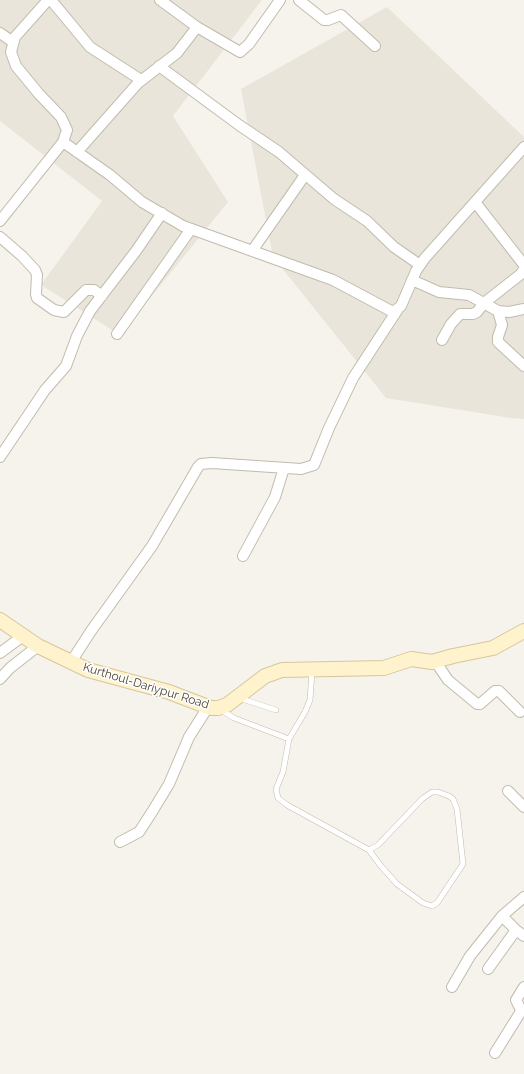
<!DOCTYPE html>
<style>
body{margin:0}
canvas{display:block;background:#f6f3ec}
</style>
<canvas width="524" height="1074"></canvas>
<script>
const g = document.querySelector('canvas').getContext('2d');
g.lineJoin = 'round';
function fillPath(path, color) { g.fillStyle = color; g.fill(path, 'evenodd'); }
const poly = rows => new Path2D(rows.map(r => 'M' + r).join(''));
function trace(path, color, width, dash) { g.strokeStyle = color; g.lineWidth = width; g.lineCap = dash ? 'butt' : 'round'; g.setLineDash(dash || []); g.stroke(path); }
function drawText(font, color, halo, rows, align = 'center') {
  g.font = font + ' Raleway,sans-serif'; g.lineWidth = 3; g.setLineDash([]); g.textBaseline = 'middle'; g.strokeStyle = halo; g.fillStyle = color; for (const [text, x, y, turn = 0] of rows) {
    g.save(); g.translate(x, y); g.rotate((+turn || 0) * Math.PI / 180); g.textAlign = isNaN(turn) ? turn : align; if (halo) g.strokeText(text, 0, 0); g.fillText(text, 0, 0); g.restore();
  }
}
fillPath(poly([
 [0,0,262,0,173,116,228,202,120,335,41,285,102,201,0,121],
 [387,7,524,137,524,419,511,418,386,398,273,257,241,89]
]), '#eae5da');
const lane = poly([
 [312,671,310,700,305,712,289,739,283,772,276,789,278,798,287,805,369,850,378,845,422,799,432,792,438,792,449,796,453,799,457,809,463,864,437,903,432,906,423,903,397,884,380,865,369,850],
 [239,698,276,710],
 [221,710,234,718,289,739]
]);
const street = poly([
 [51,0,90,47,141,80],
 [160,0,197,27,240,52,249,44,280,0],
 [299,0,324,20,328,20,341,15,375,46],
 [0,33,13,42],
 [159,66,239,125,279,152,334,199,367,221,394,247,420,265],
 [63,142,110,175,142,202,183,226,333,280,393,312,401,306,416,271,425,258,524,147],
 [77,152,138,83,177,53,197,27],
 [475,202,524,265],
 [0,221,63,142,67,130,61,117,39,94,16,66,11,52,15,37,48,0],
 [0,237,22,256,35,270,37,275,36,294,37,298,54,310,64,312,86,290,94,290,102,296],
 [252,251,305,175],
 [412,280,439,292,469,295,498,311,509,312,524,309],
 [498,311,502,325,498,337,498,342,524,366],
 [117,334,191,229],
 [442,340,451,324,460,314,473,314,477,312,484,303,521,274,524,269],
 [0,457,45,390,66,366,77,336,90,311,136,251,162,213],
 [243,556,275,497,284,468],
 [0,653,23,636],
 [435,661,448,680,477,704,480,704,495,691,499,691,520,712],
 [71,662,91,631,152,546,198,467,201,464,212,463,301,469,314,465,329,428,353,378,398,309],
 [0,679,10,668,38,646],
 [508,791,524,807],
 [120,842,139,832,152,812,169,784,189,737,208,707],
 [502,916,516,930,524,936],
 [488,969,516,930],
 [452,987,470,956,502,916,524,897],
 [495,1053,520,1013,521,1010,516,1000,524,987]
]);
const secondary = poly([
 [0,620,38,646,88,670,169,692,211,708,218,708,227,705,265,676,282,670,384,668,411,659,432,662,453,656,493,648,524,631]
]);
trace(lane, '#c2bbae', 6);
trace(street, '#c2bbae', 12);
trace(secondary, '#d6c79b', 16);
trace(lane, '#fff', 5);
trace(street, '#fff', 10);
trace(secondary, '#fff3cd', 14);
drawText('12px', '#4b4439', '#fff', [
 ["Kurthoul-Dariypur Road",146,686,17]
]);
</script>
